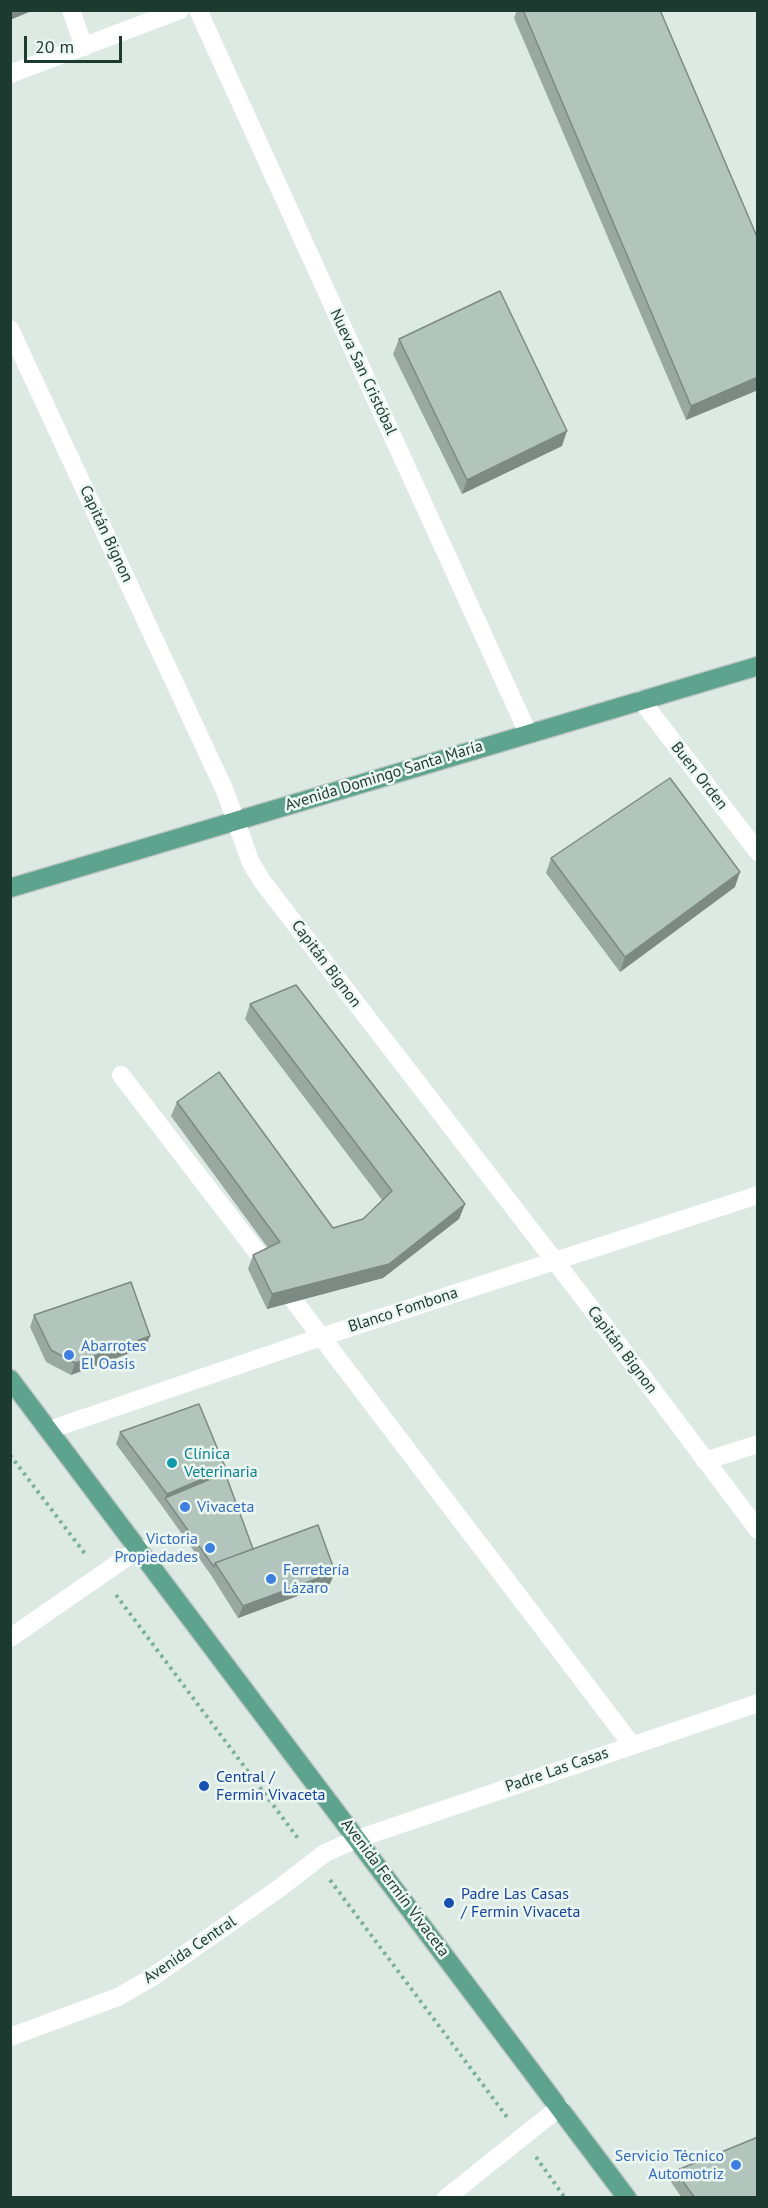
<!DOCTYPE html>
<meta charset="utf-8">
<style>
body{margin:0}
#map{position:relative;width:768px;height:2208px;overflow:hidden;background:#dceae3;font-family:"PT Sans",sans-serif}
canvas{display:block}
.frame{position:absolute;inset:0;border:12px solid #1d3a31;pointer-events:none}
.scale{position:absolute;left:24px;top:36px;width:98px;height:27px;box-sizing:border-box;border:3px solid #1d3a31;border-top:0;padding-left:8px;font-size:18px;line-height:21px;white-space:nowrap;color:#1d3a31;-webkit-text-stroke:4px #edf7f1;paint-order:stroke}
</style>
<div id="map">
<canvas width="768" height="2208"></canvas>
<div class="frame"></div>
<div class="scale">20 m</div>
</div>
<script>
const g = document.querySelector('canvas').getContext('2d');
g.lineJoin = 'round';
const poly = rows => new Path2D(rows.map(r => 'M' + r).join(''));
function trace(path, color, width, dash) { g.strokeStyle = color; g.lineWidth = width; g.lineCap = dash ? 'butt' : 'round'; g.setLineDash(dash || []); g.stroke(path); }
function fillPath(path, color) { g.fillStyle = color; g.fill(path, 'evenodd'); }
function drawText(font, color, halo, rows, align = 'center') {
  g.font = font + ' "PT Sans",sans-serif'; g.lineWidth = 5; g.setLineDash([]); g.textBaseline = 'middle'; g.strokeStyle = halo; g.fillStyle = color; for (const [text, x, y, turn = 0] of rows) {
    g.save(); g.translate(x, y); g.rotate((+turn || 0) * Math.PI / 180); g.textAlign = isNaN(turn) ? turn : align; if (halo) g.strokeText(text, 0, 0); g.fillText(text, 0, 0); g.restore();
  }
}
const major = poly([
 [10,888,758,666],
 [10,1379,627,2198]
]);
trace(major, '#bbc4c1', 21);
trace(poly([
 [10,1455,86,1555],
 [116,1595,300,1841],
 [330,1880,507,2117],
 [536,2157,565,2198]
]), '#7ab09c', 4, [3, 4.5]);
trace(poly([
 [71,10,84,47],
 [198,10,528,733],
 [10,74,180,10],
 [10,329,225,791,251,863,262,881,591,1308,758,1530],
 [641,700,758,852],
 [121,1075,264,1261],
 [294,1301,632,1745],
 [49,1430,321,1337,758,1195],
 [705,1461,758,1444],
 [10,1638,140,1548],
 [10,2037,118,1997,151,1978,277,1890,325,1853,357,1839,758,1703],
 [446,2198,560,2107]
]), '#fff', 18);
trace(major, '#5da38e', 18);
fillPath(poly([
 [517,10,523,10,758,239,758,390,686,420,514,18],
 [399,339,562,446,462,494,393,354],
 [551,858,735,887,620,972,546,873],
 [250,1004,465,1204,459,1219,383,1278,267,1309,248,1269,253,1255,268,1248,171,1116,177,1102,333,1228,363,1219,382,1200,245,1019],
 [34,1315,146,1347,71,1375,46,1362,30,1327],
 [120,1432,225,1473,253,1549,330,1584,238,1618,211,1575,162,1506,116,1444],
 [675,2171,758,2198,682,2198,671,2182]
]), '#99a9a2');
fillPath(poly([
 [10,10,34,10,10,20],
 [758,377,758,390,686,420,691,406],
 [567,431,562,446,462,494,467,480],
 [740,872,735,887,620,972,625,957],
 [465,1204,459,1219,383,1278,267,1309,272,1294],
 [150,1336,146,1347,71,1375,75,1363],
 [226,1469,221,1481,165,1498,167,1494],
 [335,1572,330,1584,238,1618,243,1606]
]), '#7d8a84');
const building = poly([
 [523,10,660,10,758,239,758,377,691,406,523,10],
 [500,291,567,431,467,480,399,339,500,291],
 [670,778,740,872,625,957,551,858,670,778],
 [296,985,465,1204,389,1264,272,1294,253,1255,280,1242,177,1102,219,1072,333,1228,363,1219,392,1191,250,1004,296,985],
 [131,1282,150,1336,75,1363,51,1350,34,1315,131,1282],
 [199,1404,226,1469,167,1494,120,1432,199,1404],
 [225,1473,253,1549,215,1563,214,1567,165,1498,225,1473],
 [318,1525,335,1572,243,1606,215,1563,318,1525],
 [758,2137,758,2197,695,2198,675,2171,758,2137]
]);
fillPath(building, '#b2c5bc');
trace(building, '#7d8a84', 1.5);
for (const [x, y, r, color] of [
 [69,1355,6,"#3f7fe0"],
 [172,1463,6,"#0f9aa8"],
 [185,1507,6,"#3f7fe0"],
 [210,1548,6,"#3f7fe0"],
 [271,1579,6,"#3f7fe0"],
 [204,1786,6,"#1a4fb4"],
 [449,1903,6,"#1a4fb4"],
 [736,2165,6,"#3f7fe0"]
]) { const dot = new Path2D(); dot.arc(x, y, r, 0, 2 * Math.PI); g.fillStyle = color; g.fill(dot); trace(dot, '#edf7f1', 2); }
drawText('16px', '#1d3a31', '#edf7f1', [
 ["Nueva San Cristóbal",363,372,65],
 ["Capitán Bignon",106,534,65],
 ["Avenida Domingo Santa María",384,776,-17],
 ["Buen Orden",699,776,52],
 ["Capitán Bignon",326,964,53],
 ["Blanco Fombona",403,1310,-18],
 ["Capitán Bignon",622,1350,53],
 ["Padre Las Casas",557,1770,-19],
 ["Avenida Fermín Vivaceta",395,1888,53],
 ["Avenida Central",190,1950,-34]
]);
drawText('16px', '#366cbe', '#edf7f1', [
 ["Abarrotes",81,1346],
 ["El Oasis",81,1364],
 ["Vivaceta",197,1507],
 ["Victoria",198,1539,"right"],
 ["Propiedades",198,1557,"right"],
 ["Ferretería",283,1570],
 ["Lázaro",283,1588],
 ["Servicio Técnico",724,2156,"right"],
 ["Automotriz",724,2174,"right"]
], 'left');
drawText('16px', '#0d838f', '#edf7f1', [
 ["Clínica",184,1454],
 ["Veterinaria",184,1472]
], 'left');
drawText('16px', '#164399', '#edf7f1', [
 ["Central /",216,1777],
 ["Fermin Vivaceta",216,1795],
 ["Padre Las Casas",461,1894],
 ["/ Fermin Vivaceta",461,1912]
], 'left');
</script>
